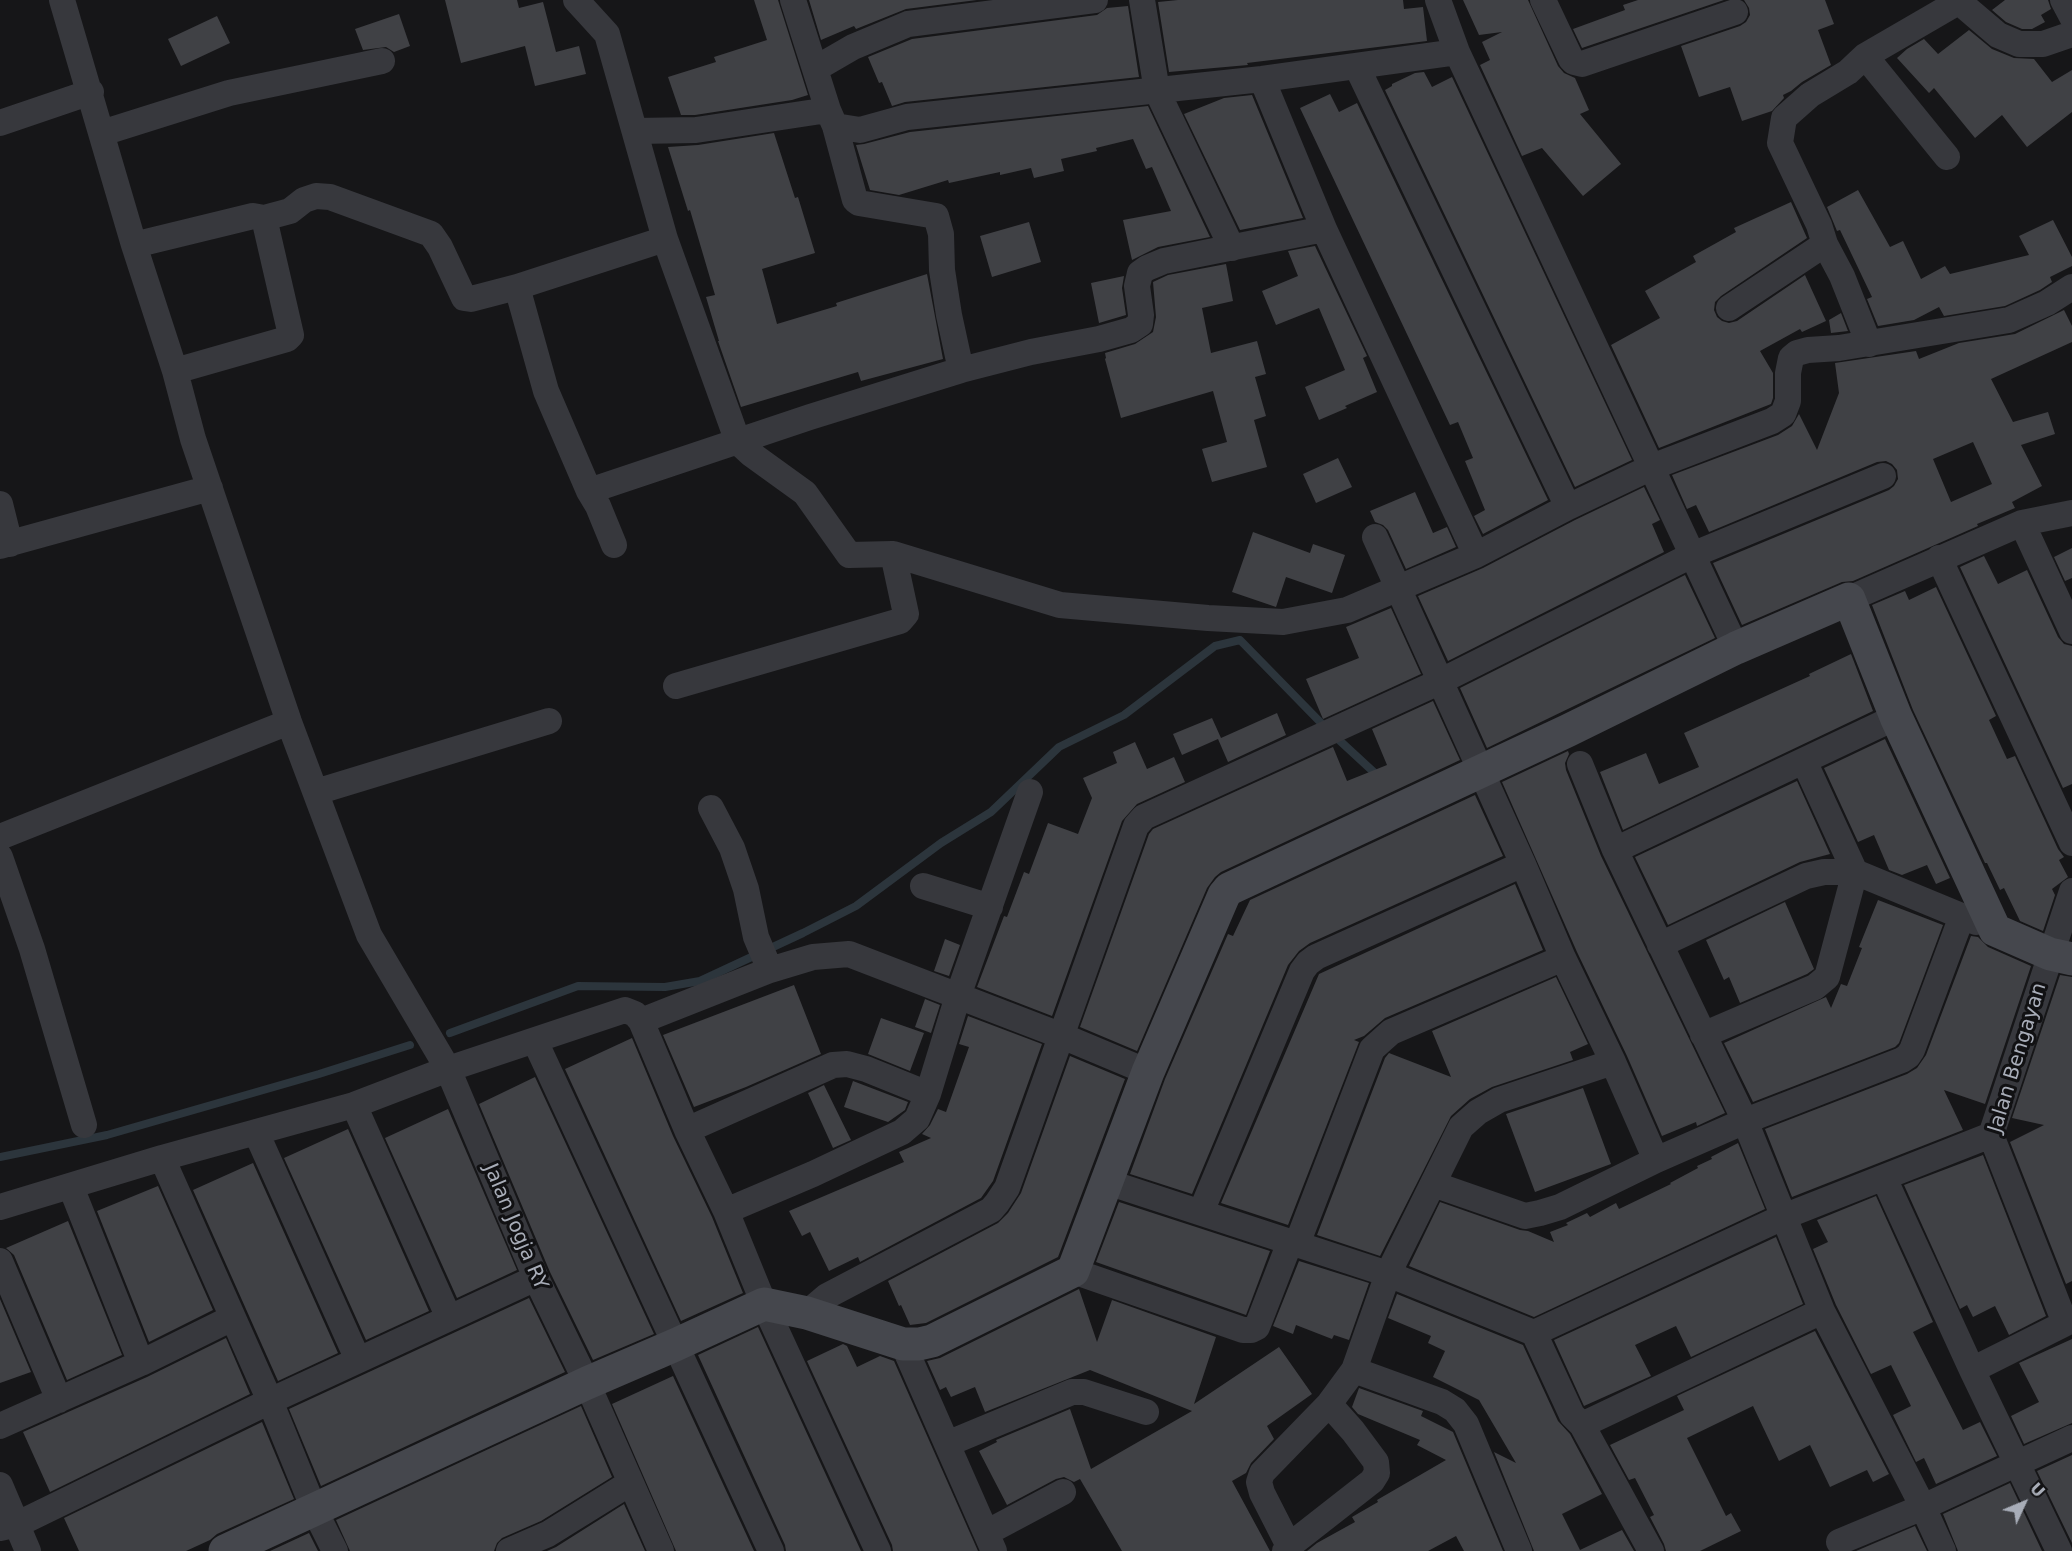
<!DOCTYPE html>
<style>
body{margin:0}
#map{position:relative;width:2072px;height:1551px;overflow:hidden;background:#161618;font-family:"DejaVu Sans",sans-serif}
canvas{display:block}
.north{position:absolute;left:1994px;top:1473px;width:60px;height:60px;-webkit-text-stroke:4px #111113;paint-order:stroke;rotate:46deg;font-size:16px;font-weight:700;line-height:24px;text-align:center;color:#a8adb8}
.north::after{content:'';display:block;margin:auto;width:21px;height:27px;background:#a8adb8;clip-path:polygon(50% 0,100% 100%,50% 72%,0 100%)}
</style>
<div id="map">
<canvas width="2072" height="1551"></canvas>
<div class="north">U</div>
</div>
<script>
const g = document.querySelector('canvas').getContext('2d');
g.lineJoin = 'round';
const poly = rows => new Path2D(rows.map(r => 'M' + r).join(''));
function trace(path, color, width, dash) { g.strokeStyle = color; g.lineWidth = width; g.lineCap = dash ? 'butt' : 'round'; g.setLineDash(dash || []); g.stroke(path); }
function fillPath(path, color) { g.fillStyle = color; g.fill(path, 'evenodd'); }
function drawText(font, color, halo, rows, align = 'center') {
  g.font = font + ' "DejaVu Sans",sans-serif'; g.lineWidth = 6; g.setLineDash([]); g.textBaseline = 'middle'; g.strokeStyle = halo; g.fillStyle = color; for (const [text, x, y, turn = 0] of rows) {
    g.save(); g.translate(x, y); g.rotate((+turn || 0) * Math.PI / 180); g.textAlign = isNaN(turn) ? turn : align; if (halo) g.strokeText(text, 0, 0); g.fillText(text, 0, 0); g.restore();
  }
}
trace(poly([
 [1339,740,1378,776],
 [450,1033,578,986,665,987,700,981,803,933,856,906,941,843,991,812,1059,747,1124,715,1215,646,1240,640,1325,727],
 [0,1157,107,1135,319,1074,410,1045]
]), '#2c353c', 8);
fillPath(poly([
 [445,0,517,0,519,8,543,2,556,52,579,46,586,74,535,86,525,46,461,63],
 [754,0,778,0,808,95,792,100,695,115,681,115,668,77,716,62,714,57,767,40],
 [809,0,977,0,906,9,856,29,854,26,821,40],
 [1178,0,1403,0,1404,9,1423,7,1427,41,1247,63,1248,65,1169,72,1158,2],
 [1463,0,1528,0,1558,66,1564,73,1575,78,1589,110,1580,114,1621,164,1583,196,1542,148,1522,156,1480,65,1490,60,1482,42,1502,32,1479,35],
 [1638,0,1724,0,1582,48,1573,29,1625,10,1623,5],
 [1744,0,1825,0,1834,24,1818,30,1831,65,1802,82,1791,91,1783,95,1784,98,1772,111,1742,121,1730,87,1699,97,1681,46,1740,26,1746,22,1750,15,1749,8],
 [2005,0,2048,0,2051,9,2041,15,2045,22,2032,29,2022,29,2006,22,1992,10],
 [1128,6,1139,77,905,102,892,106,882,82,879,83,868,57,912,39,1097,15,1107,8],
 [399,14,410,46,394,52,386,47,363,50,355,29],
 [217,16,230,43,181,66,168,39],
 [1969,30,1992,49,2014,58,2034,59,2052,82,2072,70,2072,112,2027,147,2002,115,1975,138,1934,88,1929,93,1897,58,1907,49,1924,39,1938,54],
 [1424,72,1432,87,1452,77,1632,460,1575,487,1385,90,1392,86,1392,84,1415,73],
 [1330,94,1339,112,1357,103,1548,500,1483,534,1474,516,1485,510,1465,461,1473,458,1458,422,1450,425,1300,108],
 [1252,95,1303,218,1240,230,1184,114,1224,98],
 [1148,106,1210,237,1158,247,1132,260,1123,220,1171,211,1152,167,1146,169,1133,139,1096,148,1097,151,1061,159,1064,171,1034,178,1031,168,1000,175,1000,172,949,183,948,180,899,195,870,190,856,145,864,144,910,132],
 [774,133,795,198,798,197,815,253,762,269,777,324,837,306,836,303,927,274,943,359,861,381,858,372,741,407,718,341,719,341,706,297,715,295,690,210,688,211,668,147,698,145],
 [1858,190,1890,247,1903,241,1921,279,1945,266,1950,274,2029,255,2019,236,2053,220,2072,257,2072,266,2050,277,2052,282,2040,290,2005,306,1944,316,1939,307,1914,320,1878,326,1867,299,1872,297,1840,230,1837,231,1827,207],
 [1791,202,1807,238,1721,296,1715,302,1714,310,1717,317,1722,321,1729,323,1737,321,1805,275,1826,321,1802,332,1800,329,1760,351,1773,373,1773,398,1771,404,1659,448,1611,345,1660,318,1645,291,1696,262,1693,256,1736,232,1734,228],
 [1029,222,1041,262,992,277,980,236],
 [1315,246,1367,356,1363,358,1377,392,1345,406,1347,408,1319,420,1305,387,1345,370,1319,308,1276,325,1262,291,1298,276,1288,251],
 [1226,264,1233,301,1202,308,1211,353,1257,341,1266,374,1255,377,1266,416,1254,420,1267,467,1212,482,1202,449,1227,442,1213,391,1121,418,1105,359,1106,358,1105,353,1135,344,1153,332,1156,317,1153,282,1168,275],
 [1124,276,1122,288,1126,315,1099,323,1091,283],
 [2064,310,2072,326,2072,342,1991,379,2013,422,2048,412,2055,434,2021,445,2042,486,2012,502,2015,508,1977,524,1978,526,1853,581,1842,582,1742,625,1713,563,1889,490,1894,486,1898,479,1897,470,1892,464,1886,461,1877,462,1709,532,1696,505,1687,509,1672,475,1778,435,1792,426,1799,414,1817,450,1839,393,1835,363,1916,351,1919,359,1959,343,2015,334],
 [1973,442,1992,484,1951,502,1933,459],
 [1841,313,1848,331,1831,333,1829,320],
 [1338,458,1352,487,1316,503,1303,474],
 [1644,487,1660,520,1652,524,1664,552,1448,661,1418,596,1483,568,1575,520],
 [1415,492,1433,533,1447,527,1456,547,1406,569,1388,530,1383,525,1375,522,1370,511],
 [1253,532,1310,553,1313,544,1345,555,1332,593,1286,577,1276,607,1232,592],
 [2072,548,2072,578,2065,581,2054,557],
 [1984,556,1998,584,2027,570,2058,637,2064,644,2072,646,2072,784,2063,788,1960,567],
 [1685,575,1715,638,1487,748,1460,688],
 [1936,587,1996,716,1989,720,2007,759,2015,756,2058,849,2064,857,2059,860,2068,877,2052,889,2055,895,2043,931,2020,921,2004,888,2000,890,1987,863,1985,863,1913,710,1872,605,1905,591,1909,600],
 [1391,608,1421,674,1323,719,1306,679,1359,658,1346,627],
 [1851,654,1873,711,1623,830,1600,772,1646,753,1659,784,1699,767,1684,733,1810,676,1809,674],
 [1433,701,1460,760,1221,872,1215,877,1207,888,1137,1051,1080,1027,1149,834,1153,829,1333,747,1347,781,1387,765,1372,729],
 [1277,713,1286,735,1228,762,1218,739,1182,755,1173,734,1212,718,1221,738],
 [1885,739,1950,878,1936,884,1927,865,1902,875,1889,870,1874,835,1858,842,1824,768],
 [1135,742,1147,769,1174,757,1185,782,1137,804,1122,821,1052,1016,977,987,1004,916,1007,917,1024,872,1029,874,1048,823,1078,834,1092,798,1083,778,1117,763,1113,752],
 [1568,751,1569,754,1565,763,1566,770,1601,856,1725,1113,1697,1126,1696,1122,1662,1136,1627,1056,1577,952,1502,782],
 [1797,781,1830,854,1800,862,1668,925,1635,857],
 [1475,795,1503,856,1310,943,1299,951,1288,965,1192,1194,1130,1174,1165,1079,1228,934,1233,936,1250,900],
 [1515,884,1543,950,1385,1018,1364,1036,1354,1040,1359,1042,1288,1225,1221,1203,1319,974],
 [1878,900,1943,925,1899,1043,1895,1047,1753,1102,1724,1043,1826,997,1831,1008,1841,984,1847,986,1862,948,1859,947],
 [1785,902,1814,969,1807,974,1740,1003,1729,977,1724,980,1706,940],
 [1971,936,1978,937,1988,947,2031,966,1985,1104,1944,1090,1963,1130,1792,1197,1765,1129,1907,1074,1917,1068,1926,1055],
 [945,939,960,945,949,976,934,971],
 [2060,975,2072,977,2072,1281,2066,1284,2010,1142,2044,1125,2012,1118],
 [1556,977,1588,1044,1570,1052,1573,1060,1492,1087,1470,1099,1451,1116,1380,1256,1317,1235,1385,1058,1389,1053,1451,1077,1432,1031],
 [794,985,821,1054,746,1087,694,1107,663,1035],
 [925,999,940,1005,931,1033,915,1027],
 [968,1016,1042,1044,993,1181,981,1198,860,1262,858,1257,829,1271,810,1232,802,1236,789,1211,904,1162,899,1152,931,1138,922,1134,930,1125,938,1109,946,1112,969,1047,959,1044],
 [881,1018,924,1033,910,1071,868,1054],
 [632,1038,673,1136,712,1217,743,1293,681,1321,565,1069],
 [1070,1056,1125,1079,1058,1257,926,1323,910,1325,901,1305,899,1306,888,1281,998,1223,1008,1213,1021,1193],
 [535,1077,654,1334,593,1360,550,1272,479,1104],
 [853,1081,908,1102,905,1110,888,1122,844,1107],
 [824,1085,851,1140,833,1148,808,1093],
 [1583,1088,1611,1164,1535,1192,1506,1114],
 [448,1109,517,1270,457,1298,385,1138],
 [348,1129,429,1311,366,1340,284,1158],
 [1738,1143,1765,1209,1534,1317,1409,1266,1440,1202,1520,1230,1528,1231,1554,1242,1550,1232,1568,1225,1566,1223,1587,1213,1590,1217,1616,1203,1619,1209,1671,1184,1670,1183,1698,1168,1697,1166,1712,1159,1711,1157],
 [1983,1155,2046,1316,2009,1335,1995,1306,1973,1317,1967,1305,1960,1309,1904,1185],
 [253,1163,338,1353,278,1381,193,1190],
 [158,1186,213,1310,149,1342,97,1211],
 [1876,1196,1933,1322,1913,1332,1963,1430,1980,1422,1997,1456,1936,1484,1924,1458,1916,1462,1893,1415,1911,1406,1891,1365,1871,1374,1836,1305,1813,1249,1828,1242,1817,1220],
 [1119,1202,1270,1251,1246,1315,1096,1262],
 [68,1221,122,1355,67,1380,14,1255,6,1248],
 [1776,1237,1803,1304,1691,1357,1676,1326,1635,1345,1651,1376,1584,1406,1554,1340],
 [1299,1261,1369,1283,1349,1340,1334,1335,1332,1339,1296,1325,1293,1334,1273,1326],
 [1079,1289,1097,1342,1112,1300,1216,1337,1194,1404,1279,1347,1312,1394,1267,1426,1274,1439,1251,1463,1246,1473,1232,1481,1270,1551,1122,1551,1080,1479,1074,1482,1064,1477,1056,1479,1007,1505,979,1451,997,1442,996,1440,1070,1409,1091,1469,1192,1411,1090,1370,985,1412,975,1387,951,1397,946,1387,940,1390,927,1361,940,1358],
 [1397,1294,1523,1345,1558,1421,1570,1434,1602,1494,1562,1514,1580,1550,1622,1530,1634,1551,1534,1551,1494,1452,1516,1463,1479,1400,1433,1377,1445,1351,1428,1343,1431,1336,1388,1318],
 [529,1298,565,1372,321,1486,289,1409],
 [0,1299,31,1372,0,1383],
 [758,1327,861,1551,786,1551,785,1545,698,1355],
 [1815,1331,1889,1474,1873,1482,1867,1470,1830,1487,1810,1445,1779,1461,1753,1406,1687,1438,1726,1516,1731,1513,1741,1531,1700,1551,1666,1551,1664,1544,1650,1517,1654,1515,1635,1478,1629,1480,1610,1445,1684,1410,1677,1396],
 [226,1338,250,1394,50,1492,23,1432,147,1377],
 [2072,1339,2072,1423,2024,1444,2011,1416,2039,1402,2019,1363],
 [843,1344,847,1346,857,1367,880,1356,894,1361,978,1551,893,1551,892,1545,807,1361],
 [673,1376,754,1551,676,1551,612,1404],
 [1359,1388,1423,1411,1421,1416,1453,1432,1503,1551,1464,1551,1456,1536,1428,1551,1307,1551,1317,1543,1355,1522,1352,1517,1378,1502,1377,1500,1446,1460,1417,1445,1420,1440,1358,1414,1352,1407],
 [581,1406,612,1477,541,1521,502,1538,497,1543,494,1551,350,1551,336,1520],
 [262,1422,294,1499,217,1534,210,1540,186,1551,79,1551,64,1518],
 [2072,1455,2072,1543,2037,1471],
 [2010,1483,2042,1551,1958,1551,1943,1514],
 [624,1504,645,1551,547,1551,556,1547],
 [1915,1526,1927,1551,1856,1551],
 [309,1533,318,1551,270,1551]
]), '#404145');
trace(poly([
 [62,0,134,245,175,371,193,439,289,722,369,935,448,1069,536,1278,587,1383,661,1551],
 [576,0,607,34,665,239,738,442,751,454,805,493,849,555,893,554,1060,605,1208,618,1283,622,1347,610,1476,555,1568,507,1652,467,1772,421,1783,414,1788,401,1788,373,1791,358,1797,353,1808,350,1839,348,2009,320,2047,303,2072,287],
 [793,0,828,110],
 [1142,0,1157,91,1232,248],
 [1438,0,1457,52,1736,648],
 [1543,0,1571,59,1574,62,1582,64,1735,12],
 [1957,0,1998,35,2019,44,2043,44,2072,34],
 [2063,0,2072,17],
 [1865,56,1947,157],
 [1357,67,1568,507],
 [815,69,853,47,908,24,1095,0],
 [1262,79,1324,229,1476,555],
 [0,123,91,92],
 [835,126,855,200,859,203,936,216,941,234,942,270,949,315,961,370],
 [636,131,696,130,828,110,835,126,860,130,907,117,1262,79,1457,52],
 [102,133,229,93,382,61],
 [1825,244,1842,276,1869,344],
 [134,245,253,216,264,218,290,211,304,200,316,196,330,197,431,234,440,247,464,298,471,299,517,287,665,239],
 [517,287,546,391,589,491],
 [1729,308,1825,244,1819,225,1780,143,1784,118,1810,95,1848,72,1865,56,1958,2],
 [175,371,287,339,291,335,264,218],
 [0,504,10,544],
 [2022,523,2072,631],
 [1375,537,1523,864,1563,958,1613,1062,1656,1160],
 [614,545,598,506,589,491,810,417,961,370,1031,352,1099,339,1131,330,1140,324,1141,315,1137,286,1140,273,1147,268,1164,261,1324,229],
 [0,546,210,488],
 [1939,558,2072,843],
 [1849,599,2022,523,2072,513],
 [676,686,900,621,906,614,893,554],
 [1580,764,1615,850,1745,1121,1822,1311,1923,1507,1943,1551],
 [316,792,549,721],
 [711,808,732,848,746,889,756,937,770,970],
 [0,837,289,722],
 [1615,850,1896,717],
 [0,857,32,949,84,1125],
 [923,886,990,907],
 [1660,945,1806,876,1824,872,1855,872,1976,922],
 [641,1021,770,970,813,957,849,954,1062,1036,1148,1072],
 [1703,1035,1815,987,1827,977,1855,872,1804,761],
 [535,1041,771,1551],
 [354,1105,449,1318],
 [687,1130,833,1065,847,1064,866,1069,928,1094],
 [256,1132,358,1360],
 [162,1158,270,1401,314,1509,335,1551],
 [1884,1178,1972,1370,2059,1551],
 [1107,1182,1388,1274,1534,1333,1783,1217,1991,1135],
 [1433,1184,1525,1216,1540,1213,1560,1207,1656,1160,1745,1121,1902,1060,1908,1056,1912,1050,1962,916],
 [71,1187,141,1363],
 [0,1207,162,1158,354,1105,448,1069,625,1010,635,1014,641,1021,687,1130,726,1211,764,1304,878,1551],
 [726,1211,813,1174,902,1132,917,1119,928,1094,958,996,1030,792],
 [1201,1212,1302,971,1308,963,1316,957,1523,864],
 [1297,1244,1372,1049,1391,1032,1563,958],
 [0,1261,59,1400],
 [1073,1271,1243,1330,1251,1330,1257,1327,1290,1242],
 [807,1313,827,1296,991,1210,997,1203,1007,1188,1136,826,1144,817,1439,682,1692,555,1883,476],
 [2065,1323,1991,1135,2072,891],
 [1534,1333,1572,1415,1582,1425,1822,1311],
 [903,1344,994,1551],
 [1354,1370,1442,1402,1455,1410,1466,1424,1519,1551],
 [1972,1370,2072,1320],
 [1582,1425,1651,1551],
 [0,1426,141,1363,232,1318],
 [947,1444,1072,1392,1084,1392,1146,1412],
 [0,1485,28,1551],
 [0,1528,18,1524,270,1401,536,1278],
 [986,1533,1063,1492],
 [1839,1542,1923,1507,2072,1438],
 [1289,1546,1262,1493,1259,1482,1262,1473,1329,1404],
 [509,1551,548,1534,630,1483],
 [1285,1551,1289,1546,1372,1481,1377,1473,1376,1462,1353,1431,1329,1404,1354,1370,1388,1274,1461,1127,1478,1112,1499,1100,1613,1062]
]), '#37383d', 26);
trace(poly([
 [225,1551,587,1383,675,1345,764,1304,807,1313,903,1344,919,1344,932,1341,1073,1271,1148,1072,1224,895,1229,889,1567,731,1736,648,1849,599,1896,717,1995,930,2050,954,2072,959]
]), '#45474d', 33);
drawText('20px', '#a8adb8', '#111113', [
 ["Jalan Bengayan",2018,1058,-73],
 ["Jalan Jogja RY",515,1227,67]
]);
</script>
